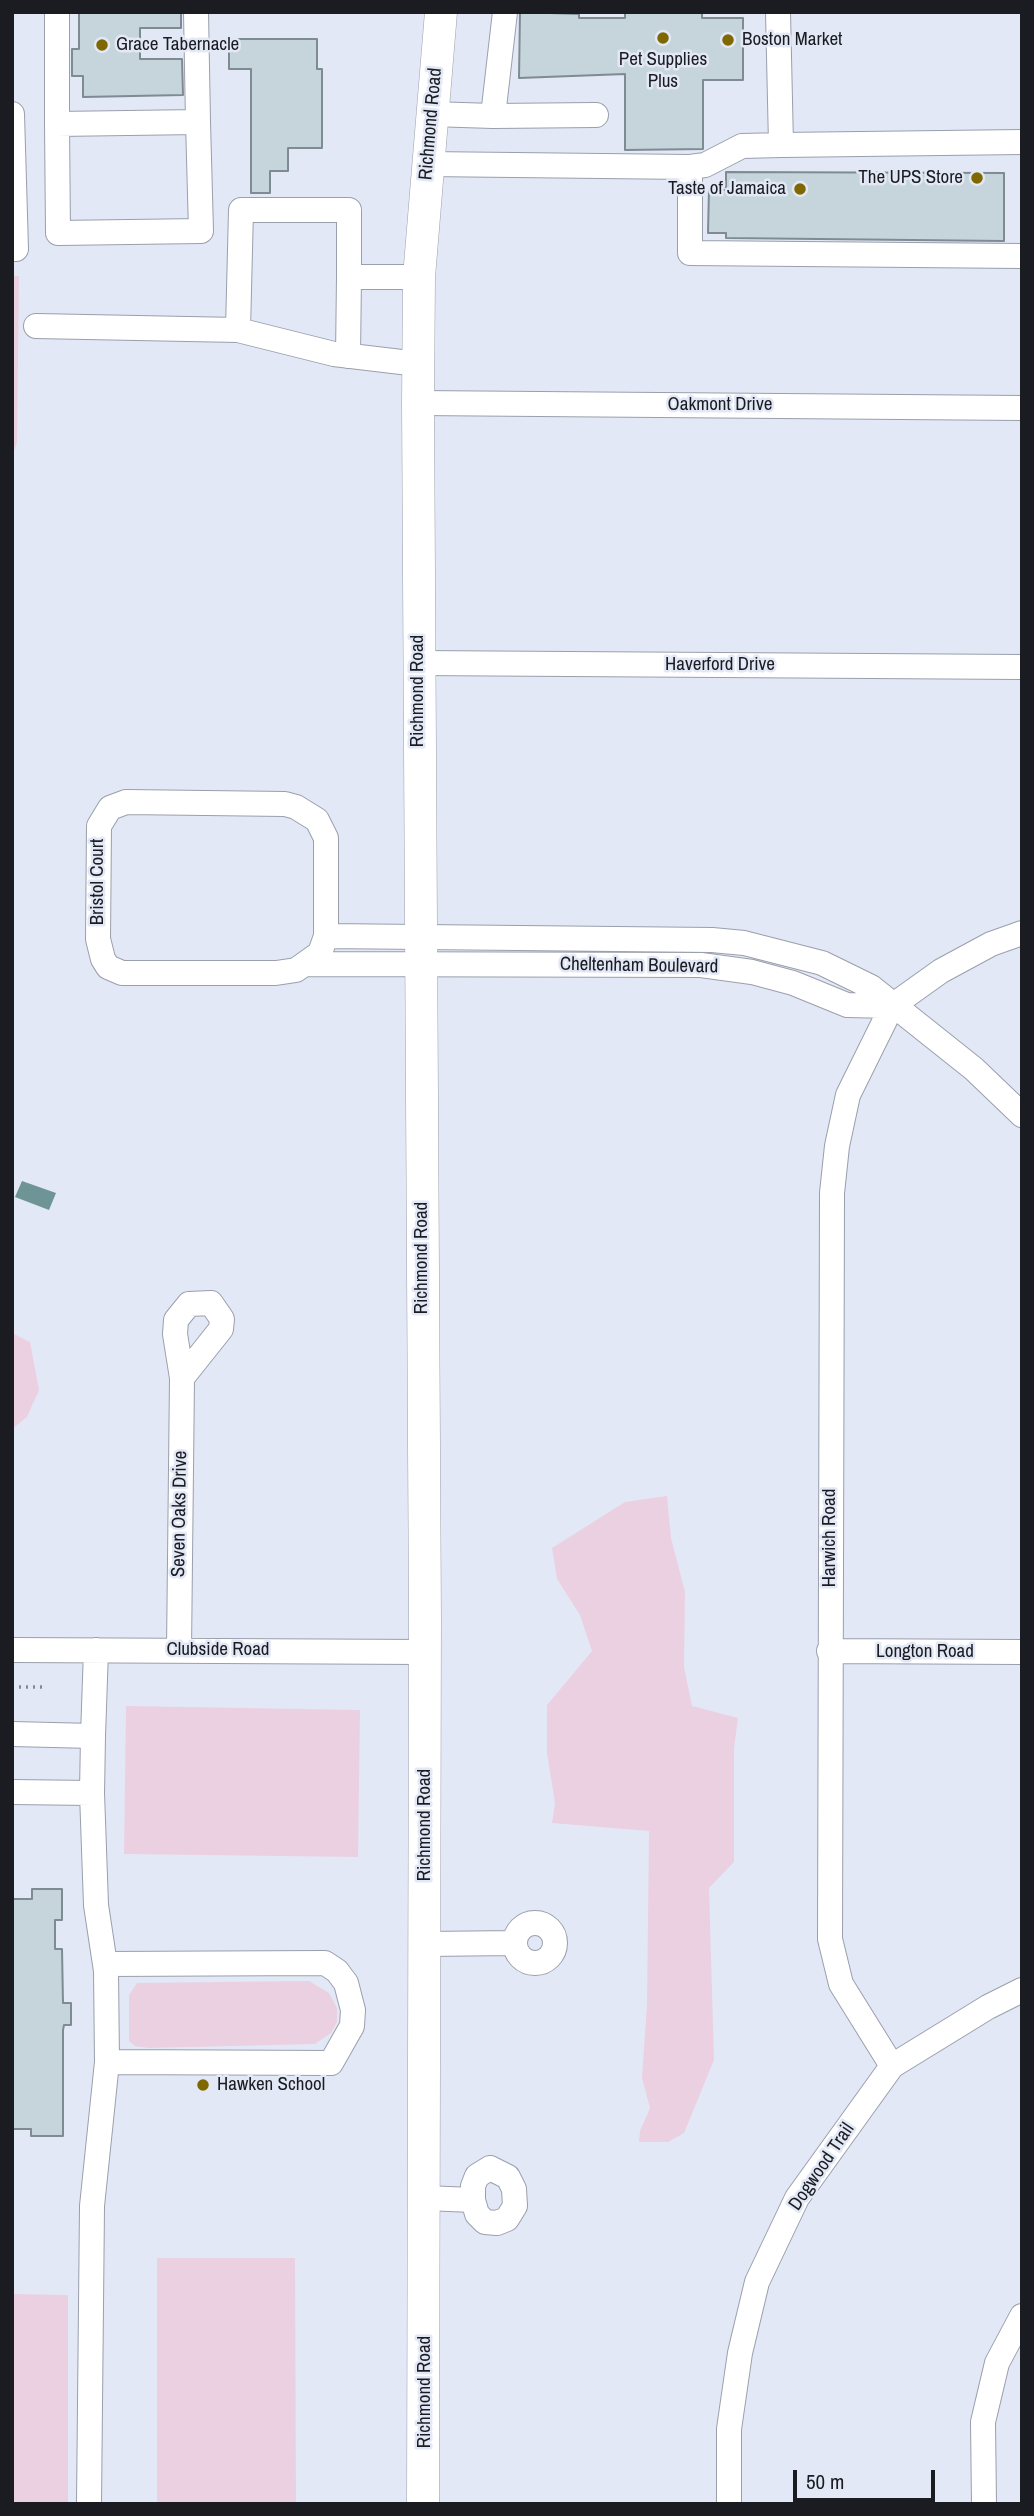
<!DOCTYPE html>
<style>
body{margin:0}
#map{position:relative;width:1034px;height:2516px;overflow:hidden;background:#e3e8f6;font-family:"Archivo Narrow",sans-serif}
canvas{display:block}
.frame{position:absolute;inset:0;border:14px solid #1a1c21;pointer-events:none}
.scale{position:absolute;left:793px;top:2470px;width:142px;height:32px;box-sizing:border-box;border:4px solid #1a1c21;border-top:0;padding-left:9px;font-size:21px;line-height:24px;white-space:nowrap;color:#1a1c21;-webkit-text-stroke:5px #e3e8f6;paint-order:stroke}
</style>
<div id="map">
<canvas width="1034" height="2516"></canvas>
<div class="frame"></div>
<div class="scale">50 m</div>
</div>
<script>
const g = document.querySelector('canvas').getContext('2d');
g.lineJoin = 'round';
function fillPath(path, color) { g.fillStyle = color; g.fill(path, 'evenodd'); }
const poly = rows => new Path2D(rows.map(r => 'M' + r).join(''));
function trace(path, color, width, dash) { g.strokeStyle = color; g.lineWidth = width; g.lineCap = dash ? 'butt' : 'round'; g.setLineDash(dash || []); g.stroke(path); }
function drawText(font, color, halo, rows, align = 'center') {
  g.font = font + ' "Archivo Narrow",sans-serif'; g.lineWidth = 5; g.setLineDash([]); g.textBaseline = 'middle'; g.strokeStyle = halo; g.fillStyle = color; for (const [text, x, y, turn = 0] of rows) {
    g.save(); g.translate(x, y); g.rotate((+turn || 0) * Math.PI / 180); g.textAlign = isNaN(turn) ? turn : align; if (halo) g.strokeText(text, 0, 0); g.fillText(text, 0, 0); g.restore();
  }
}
fillPath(poly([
 [12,276,19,276,17,443,12,456],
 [12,1333,30,1342,39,1390,27,1417,12,1429],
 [667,1496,671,1538,685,1592,684,1667,692,1706,738,1718,734,1748,734,1862,709,1888,714,2060,684,2133,668,2142,639,2142,640,2131,650,2108,642,2078,647,2004,649,1831,552,1823,555,1803,547,1753,547,1705,592,1651,580,1615,557,1579,552,1548,625,1502],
 [126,1706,360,1710,358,1857,124,1854],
 [309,1981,329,1993,337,2008,337,2022,331,2033,315,2044,148,2048,135,2046,129,2041,129,1995,137,1983],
 [157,2258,295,2258,296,2504,157,2504],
 [12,2294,68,2295,68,2504,12,2504]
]), '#ebd0e2');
fillPath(poly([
 [22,1181,56,1193,49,1210,15,1197]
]), '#6f9495');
const building = poly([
 [79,12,181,12,181,28,140,28,140,59,182,59,183,95,83,97,83,76,72,76,72,49,79,49,79,12],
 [520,12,579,14,579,18,625,18,625,12,702,12,702,18,743,18,743,80,703,80,703,149,625,150,625,74,519,78,520,12],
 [229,39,317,39,317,69,322,69,322,148,288,148,288,171,270,171,270,193,251,193,251,69,229,69,229,39],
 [726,172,1004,173,1004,241,726,238,726,233,708,233,709,189,726,190,726,172],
 [32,1889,62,1889,62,1920,55,1920,55,1949,62,1949,63,2003,71,2003,71,2025,64,2025,63,2030,63,2136,31,2136,31,2129,12,2129,12,1899,32,1899,32,1889]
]);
fillPath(building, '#c6d4dc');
trace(building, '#7e8b93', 2);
const minor = poly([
 [57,12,57,124,198,122,196,12],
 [505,12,493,116,596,115],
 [778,12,781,145,1022,142],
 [12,114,16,249,12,249],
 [431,114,493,116],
 [57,124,58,233,201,231,198,122],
 [426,164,690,167,705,165,742,146,781,145],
 [690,167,690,253,1022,256],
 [36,326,238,330],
 [348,356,349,277],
 [418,364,334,354,238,330,241,210,349,210,349,277,419,277],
 [418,403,1022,408],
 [418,663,1022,667],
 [126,802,285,804,296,807,317,820,326,838,326,936,320,953,296,970,276,973,122,973,108,967,103,959,98,939,99,826,110,808,126,802],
 [326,936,712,940,744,943,822,963,871,987,974,1069,1022,1115],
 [308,964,701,965,752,972,793,983,847,1005,892,1006],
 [12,1650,425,1652],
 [179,1650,182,1378,221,1329,222,1319,211,1303,189,1304,176,1320,175,1334,182,1378],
 [829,1651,1022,1652],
 [12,1734,93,1736,96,1650],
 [12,1792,92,1793],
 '515 1943a20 20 0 1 1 40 0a20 20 0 1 1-40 0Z',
 [425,1944,515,1943],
 [105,1964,325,1963,337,1971,346,1983,353,2010,352,2026,331,2063,107,2062],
 [892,2066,841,1984,830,1939,832,1193,837,1146,848,1095,892,1006,941,971,991,944,1022,933],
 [490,2168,508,2177,514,2189,515,2206,507,2219,497,2223,485,2222,477,2214,473,2200,473,2186,477,2176,490,2168],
 [425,2198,473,2200],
 [89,2504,92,2206,107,2062,106,1971,96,1905,92,1793,93,1736],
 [729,2504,729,2429,740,2353,757,2282,797,2198,892,2066,988,2007,1022,1990],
 [984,2504,983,2422,997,2363,1022,2316]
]);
const major = poly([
 [423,2504,425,1617,418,403,419,277,441,12]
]);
trace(minor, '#9a9fac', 26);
trace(major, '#9a9fac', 33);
trace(poly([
 [12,1687,42,1687]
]), '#868993', 3.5, [2, 5]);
trace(minor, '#fff', 24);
trace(major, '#fff', 32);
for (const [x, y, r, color] of [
 [663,38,7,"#7f6800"],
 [728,40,7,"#7f6800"],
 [102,45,7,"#7f6800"],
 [977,178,7,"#7f6800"],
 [800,189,7,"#7f6800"],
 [203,2085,7,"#7f6800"]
]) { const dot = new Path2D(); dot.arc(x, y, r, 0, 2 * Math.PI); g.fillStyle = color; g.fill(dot); trace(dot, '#e3e8f6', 2.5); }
drawText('19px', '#1a1c21', '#e3e8f6', [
 ["Boston Market",742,40],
 ["Grace Tabernacle",116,45],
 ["Pet Supplies",663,60,"center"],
 ["Plus",663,82,"center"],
 ["The UPS Store",963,178,"right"],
 ["Taste of Jamaica",786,189,"right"],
 ["Hawken School",217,2085]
], 'left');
drawText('19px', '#1a1c21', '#e3e8f6', [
 ["Richmond Road",431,124,-85],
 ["Oakmont Drive",720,405],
 ["Haverford Drive",720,665],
 ["Richmond Road",418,691,-90],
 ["Bristol Court",98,882,-90],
 ["Cheltenham Boulevard",639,966,1],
 ["Richmond Road",422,1258,-90],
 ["Seven Oaks Drive",180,1514,-89],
 ["Harwich Road",830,1538,-90],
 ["Clubside Road",218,1650],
 ["Longton Road",925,1652],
 ["Richmond Road",425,1825,-90],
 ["Dogwood Trail",822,2167,-56],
 ["Richmond Road",425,2392,-90]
]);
</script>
